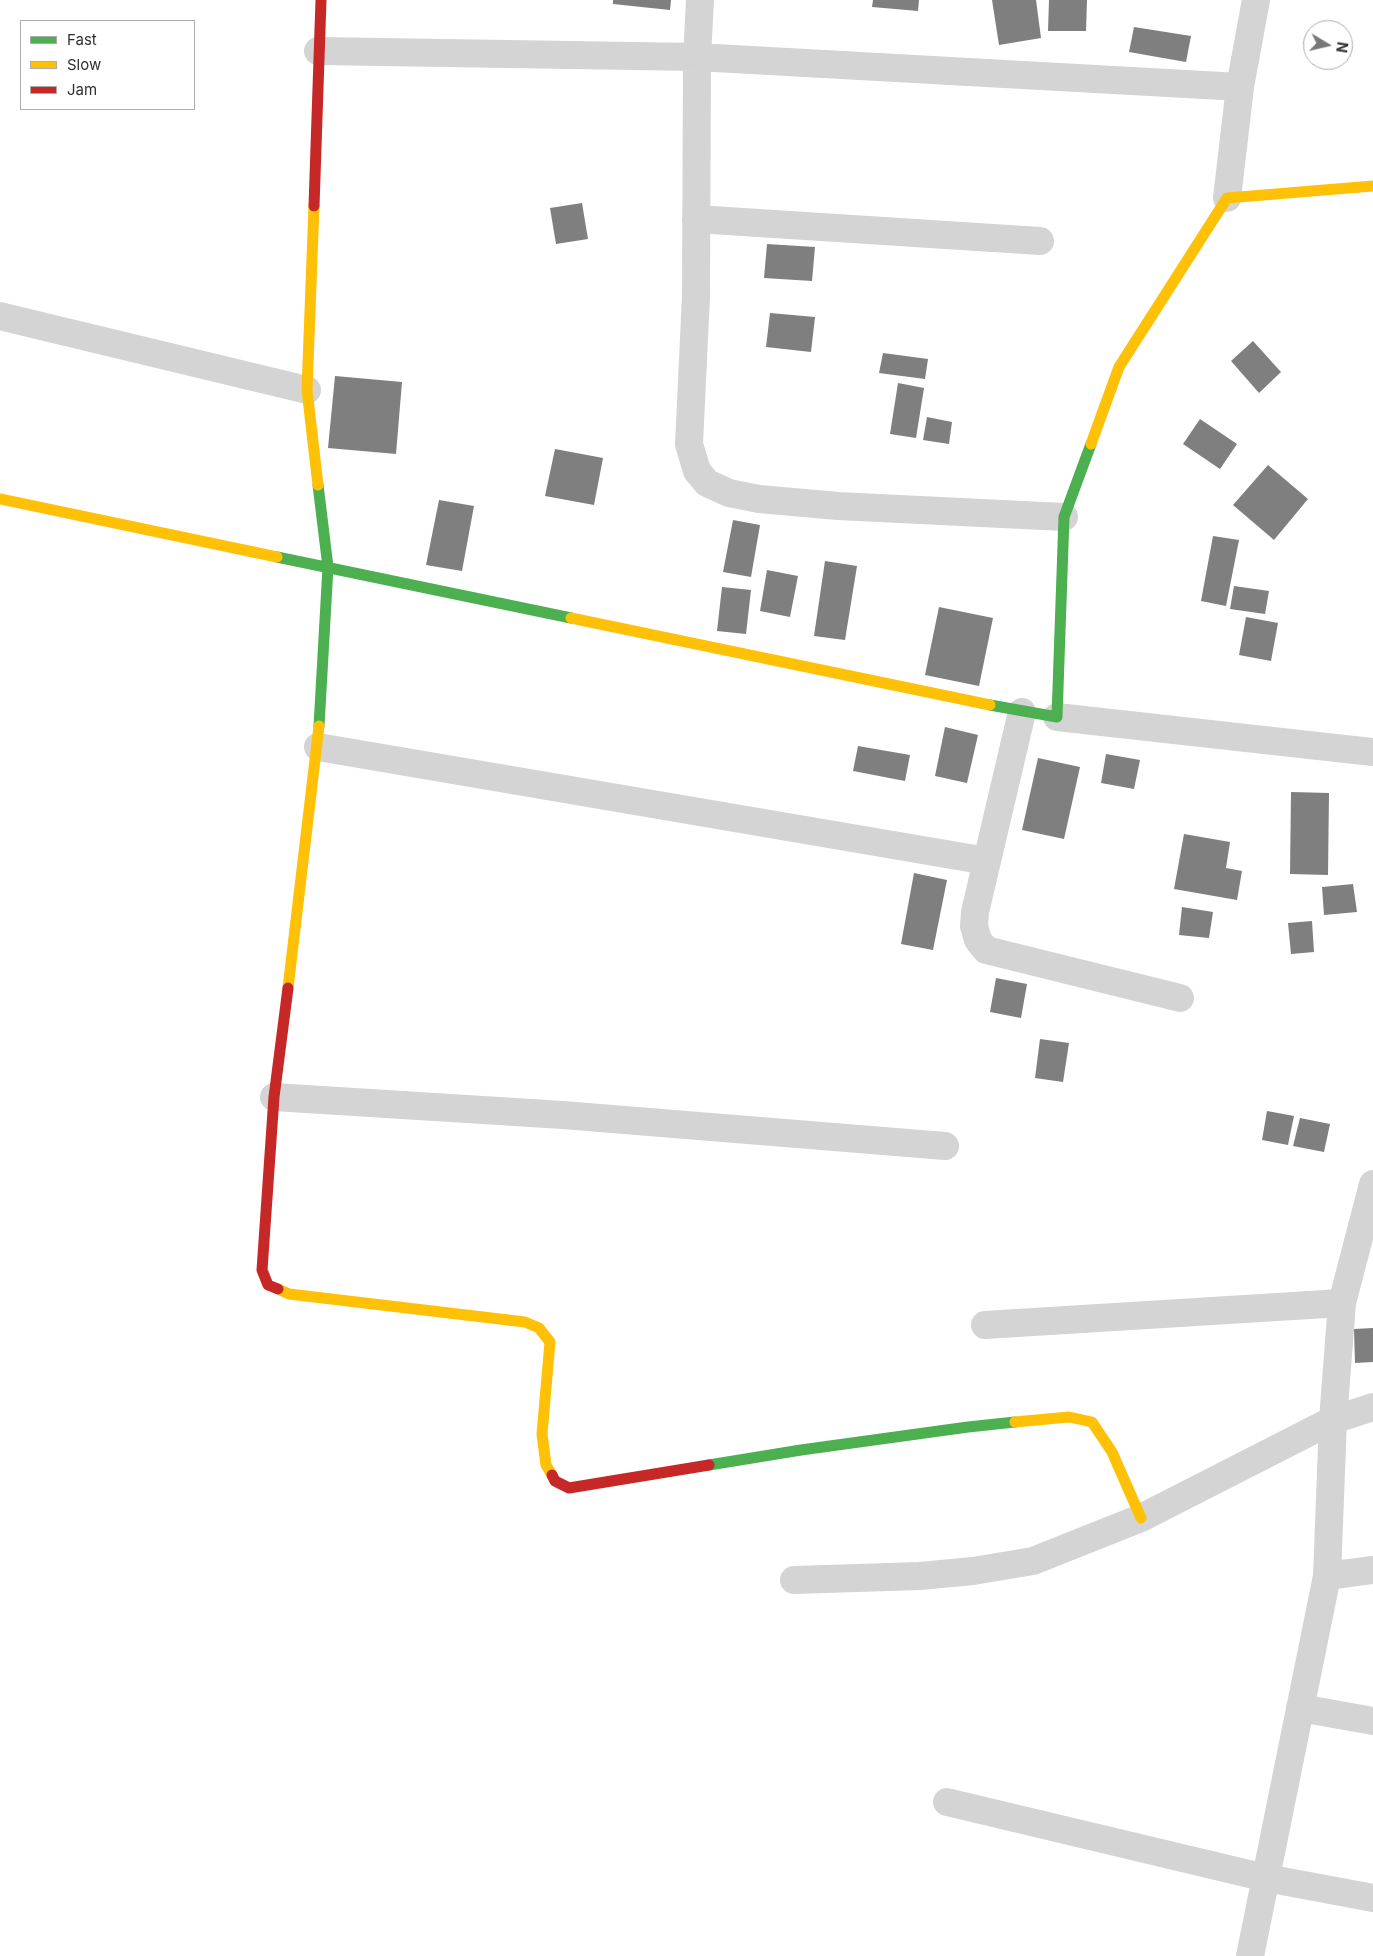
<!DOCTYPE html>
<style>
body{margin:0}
#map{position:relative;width:1373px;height:1956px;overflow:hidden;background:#fff;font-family:Inter,sans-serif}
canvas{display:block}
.legend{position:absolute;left:20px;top:20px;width:175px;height:90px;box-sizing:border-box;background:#fff;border:1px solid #acacac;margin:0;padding:6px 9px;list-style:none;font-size:15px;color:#2f2f2f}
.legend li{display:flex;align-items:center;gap:10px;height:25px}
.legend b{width:25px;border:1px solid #acacac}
.north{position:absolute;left:1303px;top:20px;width:50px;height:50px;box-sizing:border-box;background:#fff;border:1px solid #acacac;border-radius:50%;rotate:99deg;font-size:14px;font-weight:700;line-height:20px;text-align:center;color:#2f2f2f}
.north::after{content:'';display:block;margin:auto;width:18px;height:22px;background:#787878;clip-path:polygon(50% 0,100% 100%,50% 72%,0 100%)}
</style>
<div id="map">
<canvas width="1373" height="1956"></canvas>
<ul class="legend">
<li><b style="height:6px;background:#4caf50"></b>Fast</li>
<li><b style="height:6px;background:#ffc107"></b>Slow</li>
<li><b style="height:6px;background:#c62828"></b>Jam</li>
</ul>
<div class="north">N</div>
</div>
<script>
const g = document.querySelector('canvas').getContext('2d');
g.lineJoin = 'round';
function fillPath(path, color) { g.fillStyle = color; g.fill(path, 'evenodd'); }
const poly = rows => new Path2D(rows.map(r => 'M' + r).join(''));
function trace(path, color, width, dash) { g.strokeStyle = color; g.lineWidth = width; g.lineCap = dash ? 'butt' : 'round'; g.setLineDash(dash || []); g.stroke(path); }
fillPath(poly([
 [613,0,671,0,670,10,613,4],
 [873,0,919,0,918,11,872,7],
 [992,0,1036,0,1041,38,999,45],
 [1049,0,1087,0,1086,31,1048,31],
 [1134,27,1191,36,1186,62,1129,52],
 [582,203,588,239,556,244,550,208],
 [767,244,815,247,812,281,764,278],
 [770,313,815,317,811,352,766,347],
 [1253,341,1281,372,1259,393,1231,361],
 [883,353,928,359,925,379,879,373],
 [335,376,402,382,396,454,328,448],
 [898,383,924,388,916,438,890,434],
 [927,417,952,422,949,444,923,440],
 [1200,419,1237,444,1220,469,1183,444],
 [555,449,603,458,594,505,545,496],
 [1268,465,1308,499,1274,540,1233,505],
 [439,500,474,506,462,571,426,565],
 [733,520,760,525,751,577,723,572],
 [1213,536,1239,540,1226,606,1201,601],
 [825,561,857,566,845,640,814,636],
 [767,570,798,576,790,617,760,611],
 [1234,586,1269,591,1265,614,1230,609],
 [722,587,751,590,746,634,717,631],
 [939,607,993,618,979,686,925,675],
 [1246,617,1278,623,1271,661,1239,655],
 [945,727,978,735,967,783,935,776],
 [858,746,910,755,905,781,853,771],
 [1106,754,1140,760,1134,789,1101,783],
 [1038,758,1080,767,1064,839,1022,830],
 [1291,792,1329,793,1328,875,1290,874],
 [1184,834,1230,842,1226,868,1242,871,1237,900,1174,889],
 [914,873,947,880,933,950,901,944],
 [1353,884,1357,912,1324,915,1322,887],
 [1182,907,1213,912,1209,938,1179,935],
 [1312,921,1314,952,1291,954,1288,923],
 [996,978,1027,984,1021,1018,990,1012],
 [1040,1039,1069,1043,1063,1082,1035,1078],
 [1267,1111,1294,1116,1288,1145,1262,1140],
 [1300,1118,1330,1124,1324,1152,1293,1146],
 [1373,1328,1373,1362,1355,1363,1354,1329]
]), '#7f7f7f');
trace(poly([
 [700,0,697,57,696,296,689,444,697,471,707,483,729,493,759,499,838,506,1064,517],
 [318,51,697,57,1240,87],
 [1227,198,1240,87,1256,0],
 [696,219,1040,241],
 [0,316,307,390],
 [1022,712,975,912,974,926,978,940,986,950,1180,998],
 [1057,717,1373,752],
 [318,747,987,861],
 [274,1097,563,1115,945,1146],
 [985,1325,1342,1303],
 [1327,1576,1373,1570],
 [794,1580,920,1576,973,1571,1033,1561,1141,1518,1333,1420,1373,1407],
 [1300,1708,1373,1721],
 [947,1802,1266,1878,1373,1898],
 [1250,1956,1327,1576,1333,1420,1342,1303,1373,1184]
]), '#d4d4d4', 28);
trace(poly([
 [318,485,328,567,319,726],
 [277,557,571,618],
 [990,705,1057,717,1064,517,1091,444],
 [709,1465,801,1450,968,1427,1015,1422]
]), '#4caf50', 11);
trace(poly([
 [314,206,307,390,318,485],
 [1091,444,1119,367,1227,198,1373,186],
 [0,499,277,557],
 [571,618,990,705],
 [288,988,319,726],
 [278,1289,289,1294,525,1322,539,1328,550,1342,542,1434,546,1465,552,1475],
 [1015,1422,1069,1417,1092,1422,1112,1452,1141,1518]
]), '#ffc107', 11);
trace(poly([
 [314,206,321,0],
 [278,1289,268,1285,262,1270,274,1097,288,988],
 [552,1475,555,1481,569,1488,709,1465]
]), '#c62828', 11);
</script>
